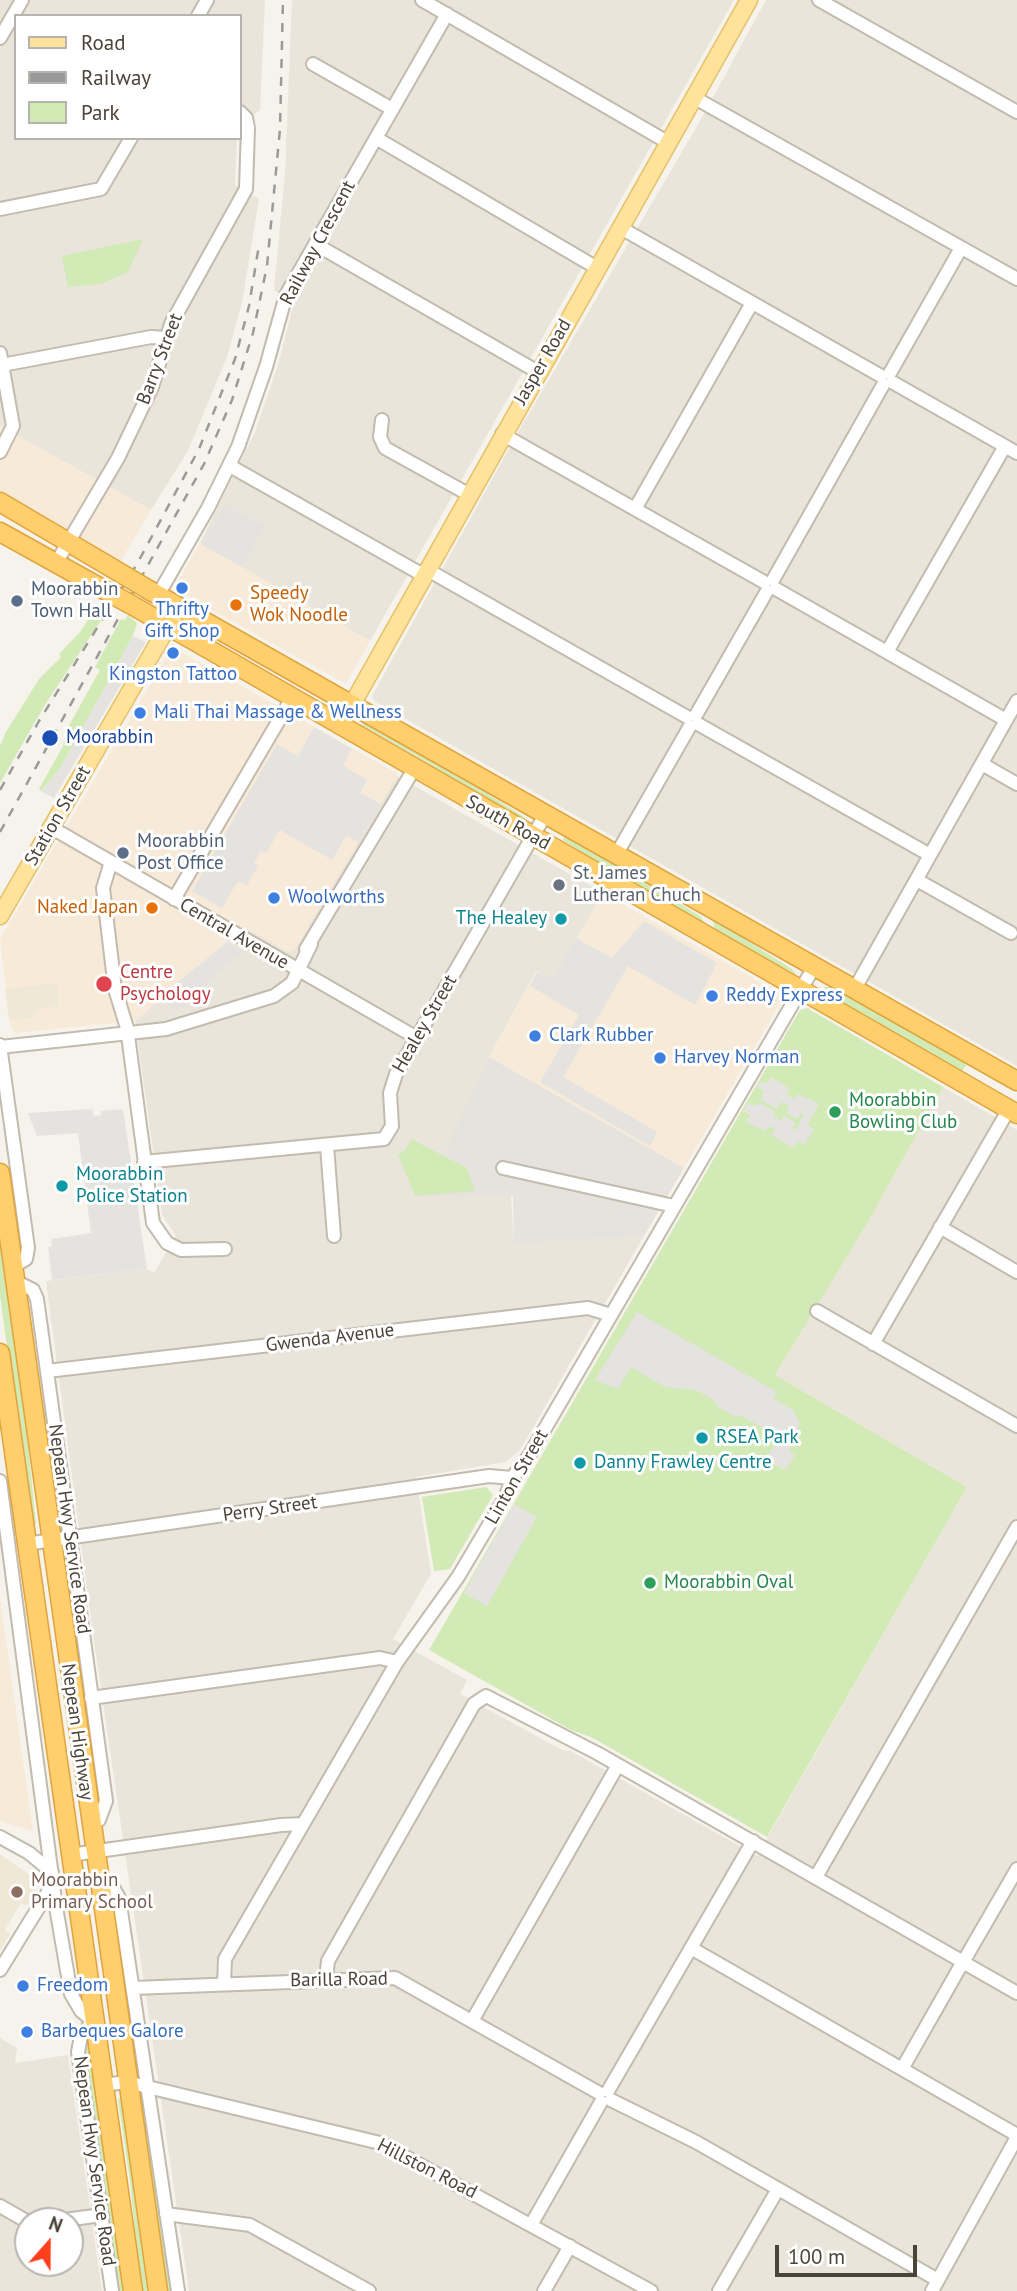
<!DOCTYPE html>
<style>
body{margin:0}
#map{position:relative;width:1017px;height:2291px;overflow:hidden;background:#f6f3ec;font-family:"PT Sans",sans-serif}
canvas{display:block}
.legend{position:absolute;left:14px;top:14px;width:228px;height:126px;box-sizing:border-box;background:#fff;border:2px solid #b7b4b0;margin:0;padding:9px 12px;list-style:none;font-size:21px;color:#4b4439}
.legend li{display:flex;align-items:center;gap:14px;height:35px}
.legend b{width:35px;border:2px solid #b7b4b0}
.north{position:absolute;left:14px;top:2207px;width:70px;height:70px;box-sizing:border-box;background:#fff;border:2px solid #b7b4b0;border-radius:50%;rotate:21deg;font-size:19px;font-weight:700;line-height:28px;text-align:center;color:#4b4439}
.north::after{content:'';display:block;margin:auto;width:24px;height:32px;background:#fc3f1d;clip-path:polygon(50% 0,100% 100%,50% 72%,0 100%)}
.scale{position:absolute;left:775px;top:2245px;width:142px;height:32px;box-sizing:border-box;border:4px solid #4b4439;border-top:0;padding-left:9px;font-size:21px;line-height:24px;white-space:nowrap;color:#4b4439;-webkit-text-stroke:5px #fff;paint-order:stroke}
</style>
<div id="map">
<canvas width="1017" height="2291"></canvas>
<ul class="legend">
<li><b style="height:9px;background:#ffe39c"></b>Road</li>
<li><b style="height:9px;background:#9a9a9a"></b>Railway</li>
<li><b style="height:19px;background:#d2eab5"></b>Park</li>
</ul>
<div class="north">N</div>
<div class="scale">100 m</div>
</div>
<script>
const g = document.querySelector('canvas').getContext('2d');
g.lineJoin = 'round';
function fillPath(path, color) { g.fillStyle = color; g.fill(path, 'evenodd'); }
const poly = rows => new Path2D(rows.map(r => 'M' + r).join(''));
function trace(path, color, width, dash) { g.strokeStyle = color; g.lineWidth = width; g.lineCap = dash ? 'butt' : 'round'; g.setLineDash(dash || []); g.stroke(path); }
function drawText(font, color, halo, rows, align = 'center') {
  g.font = font + ' "PT Sans",sans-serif'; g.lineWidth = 6; g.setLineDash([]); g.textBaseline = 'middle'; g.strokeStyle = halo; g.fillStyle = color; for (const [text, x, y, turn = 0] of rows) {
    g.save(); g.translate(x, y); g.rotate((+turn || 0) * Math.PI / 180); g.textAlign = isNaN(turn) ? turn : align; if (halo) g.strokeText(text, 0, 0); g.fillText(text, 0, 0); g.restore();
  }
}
fillPath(poly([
 [0,0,265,0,260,110,240,124,240,16,16,16,16,138,237,138,235,185,259,199,242,303,227,357,188,451,151,510,0,426],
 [292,0,734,0,370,641,200,543,255,432,278,365,294,302,274,290,285,173],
 [766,0,1017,0,1017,1066,374,701,372,696,520,429,700,121],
 [397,776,603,893,553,980,536,971,489,1057,511,1195,514,1242,644,1236,520,1450,506,1462,416,1477,431,1574,393,1639,467,1680,460,1694,562,1750,571,1751,757,1856,967,1487,775,1375,868,1222,943,1087,1017,1130,1017,2291,189,2291,94,1641,46,1281,147,1269,154,1273,176,1236,162,1215,135,1021,244,926,289,952],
 [0,2038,17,2048,15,2063,68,2055,102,2291,0,2291],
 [28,2221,70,2221,70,2263,28,2263]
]), '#eae5da');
fillPath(poly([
 [0,426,151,510,120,562,0,493],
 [200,543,370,641,346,684,174,589],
 [176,649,398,774,295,950,289,952,243,927,135,1021,14,1033,9,1020,0,939,170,651],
 [603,893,784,996,684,1168,489,1057,537,971,553,979],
 [0,1598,0,1597,33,1831,0,1821]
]), '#f7ead8');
fillPath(poly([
 [489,1057,684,1168,644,1236,514,1243,513,1196,425,1196]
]), '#e6e2dd');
fillPath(poly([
 [57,983,59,1006,38,1009,32,1018,9,1020,5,989],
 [0,1854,40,1882,27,1906,21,1903,5,1930,10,1934,0,1951]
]), '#efe8d6');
fillPath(poly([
 [143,239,128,272,101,284,68,287,62,256],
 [97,605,106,613,46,703,0,783,0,746,6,732,39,679,61,657,59,654,81,631],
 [128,615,137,623,133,636,61,767,41,791,39,789,63,746,67,729,100,670,95,667,121,619,125,620],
 [362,720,421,752,523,816,528,822,482,800,427,762,362,725],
 [565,834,700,916,707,926,645,893,563,840],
 [713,919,792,969,797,975,714,932],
 [824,987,834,987,965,1060,966,1066,961,1072,822,994],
 [807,1008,943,1087,868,1222,775,1375,967,1487,767,1837,591,1737,571,1730,429,1650,800,1010],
 [411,1139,467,1168,475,1191,415,1196,398,1155,406,1149],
 [0,1227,25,1414,36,1524,32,1525,30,1519,0,1295],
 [486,1487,493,1495,450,1569,434,1571,422,1497],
 [85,2035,90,2051,125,2291,118,2291,84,2054],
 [121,2098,122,2103,150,2291,141,2291,130,2181,118,2099],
 [143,2099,146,2106,173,2291,166,2291,139,2106]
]), '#d2eab5');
fillPath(poly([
 [225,504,265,526,242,567,202,545],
 [133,636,146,642,54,798,41,791,61,767],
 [314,727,352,749,343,766,367,780,360,793,381,804,358,842,346,836,332,860,280,830,266,853,261,851,254,863,258,866,247,885,238,881,222,908,192,891,277,744,298,756],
 [644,921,717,963,695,1005,628,966,563,1077,657,1132,650,1146,540,1082,579,1015,530,986,537,972,553,979,576,938,612,958],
 [226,943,243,951,175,1011,161,996],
 [771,1077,789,1088,786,1094,794,1099,798,1094,819,1104,808,1124,814,1130,805,1144,797,1142,793,1148,771,1135,775,1129,770,1126,765,1131,746,1122,750,1115,743,1111,748,1103,756,1106,759,1102,775,1112,774,1116,781,1121,784,1115,796,1123,792,1128,796,1130,804,1114,801,1113,798,1119,786,1113,789,1106,781,1102,777,1109,761,1100,764,1091,756,1087,762,1081,767,1084],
 [92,1109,94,1116,101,1115,100,1111,123,1109,147,1269,52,1280,48,1247,52,1246,51,1239,91,1233,78,1133,37,1136,28,1113],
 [637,1312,777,1392,773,1398,793,1410,800,1423,789,1451,795,1455,786,1470,765,1460,779,1437,742,1416,736,1417,719,1408,715,1401,696,1390,665,1387,631,1367,618,1389,595,1380],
 [514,1504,537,1517,487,1606,464,1593]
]), '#e5e3e0');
const minor = poly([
 [422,0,669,143],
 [819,0,1017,112],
 [198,16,207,0],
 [0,38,22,0],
 [313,64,392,109],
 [695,98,1017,279],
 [376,138,597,268],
 [0,209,101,189,131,138],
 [621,228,881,376],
 [315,244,538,372],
 [0,353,13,426,0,452],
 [2,365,151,337,167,338],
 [890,373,961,248],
 [892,382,1017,453],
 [382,420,380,437,385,448,468,494],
 [502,434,764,582],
 [230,466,423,575],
 [635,509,752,303],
 [56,563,118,458,152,387,171,324,246,189,248,128,246,118,240,112],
 [426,569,687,717],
 [773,580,883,385],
 [776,589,1006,720],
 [158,595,208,508,238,447,266,367,286,295,447,14],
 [887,652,1005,446],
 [696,715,767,591],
 [698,724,930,855],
 [982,764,1017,784],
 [52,828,417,1038],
 [616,855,690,726],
 [111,862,103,888,115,989,127,1028,153,1223,167,1243,181,1250,225,1249],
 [917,880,1011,933],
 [174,899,292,698],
 [306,949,414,769],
 [854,990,1017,701],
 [0,1045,28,1248,26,1259,13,1267],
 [0,1047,166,1029,274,996,292,983,311,944],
 [327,1146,334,1236],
 [144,1162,384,1139,392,1126,390,1093,396,1074,545,815],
 [503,1168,674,1206],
 [940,1227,1017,1272],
 [15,1281,33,1290,37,1299,70,1538,106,1801,99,1820,90,1826],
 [817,1311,1017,1426],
 [873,1344,1009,1109],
 [47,1371,588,1308,611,1315],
 [0,1481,56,1907,71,1994,81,2011,93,2021,81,2036,78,2052,112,2291],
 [26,1544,489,1476,512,1478],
 [91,1698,380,1658,397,1662],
 [0,1837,29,1853,52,1872],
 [70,1855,281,1825,303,1824],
 [816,1877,1017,1527],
 [98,1879,111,1884,119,1898,178,2291],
 [691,1948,1017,2135],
 [966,1957,1017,1869],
 [968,1965,1017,1993],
 [0,1970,53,1884],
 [326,1979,328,1961,474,1704,486,1696,597,1753,958,1959],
 [224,1984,225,1959,397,1662,458,1577,506,1496,512,1478,529,1456,814,967],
 [133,1988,395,1978,599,2093],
 [472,2021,618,1765],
 [902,2069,960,1967],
 [102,2085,127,2082,380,2143,651,2291],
 [608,2091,753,1841],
 [611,2100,696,2142,936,2279],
 [0,2206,28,2222],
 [166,2214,250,2225,369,2291],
 [57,2221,102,2215],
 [531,2225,601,2102],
 [544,2291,570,2246],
 [719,2291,778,2189],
 [932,2291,1017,2137]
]);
const major = poly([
 [340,726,749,0],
 [0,916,179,607]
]);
const highway = poly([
 [0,502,112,568],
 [0,532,99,587],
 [149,590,1017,1081],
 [130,604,1017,1114],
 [0,1173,158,2291],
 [0,1353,133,2291]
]);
trace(minor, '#c2bbae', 16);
trace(major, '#e6c16a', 19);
trace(highway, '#e0a43c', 21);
trace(minor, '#fff', 12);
trace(major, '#ffe39c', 16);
trace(highway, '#ffcf6e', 18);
trace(poly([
 [0,790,39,721,137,564,199,449,235,359,249,306,259,245],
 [0,832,204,464,232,400,253,333,267,266,280,129,283,0]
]), '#9a9a9a', 2.5, [9, 9]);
const highwayBridge = poly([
 [112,568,149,590],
 [99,587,130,604]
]);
trace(highwayBridge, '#e0a43c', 21, []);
trace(highwayBridge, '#ffcf6e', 18);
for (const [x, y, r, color] of [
 [182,588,7,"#3f7fe0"],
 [17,601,7,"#5c6f8a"],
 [236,605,7,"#e8710a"],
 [173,653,7,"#3f7fe0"],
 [140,713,7,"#3f7fe0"],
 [50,738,9,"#1a4fb4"],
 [123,853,7,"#5c6f8a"],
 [559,885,7,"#6b7280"],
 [274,898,7,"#3f7fe0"],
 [152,908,7,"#e8710a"],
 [561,919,7,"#0f9aa8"],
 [104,984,9,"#e0444e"],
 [712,996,7,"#3f7fe0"],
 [535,1036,7,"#3f7fe0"],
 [660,1058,7,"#3f7fe0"],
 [835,1112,7,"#2e9e5b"],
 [62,1186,7,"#0f9aa8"],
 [702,1438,7,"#0f9aa8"],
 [580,1463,7,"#0f9aa8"],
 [650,1583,7,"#2e9e5b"],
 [17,1892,7,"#8d6e63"],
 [23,1986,7,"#3f7fe0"],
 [27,2032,7,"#3f7fe0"]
]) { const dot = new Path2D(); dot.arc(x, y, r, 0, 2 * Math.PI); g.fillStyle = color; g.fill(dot); trace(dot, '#fff', 2.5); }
drawText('19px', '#4b4439', '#fff', [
 ["Railway Crescent",318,243,-62],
 ["Barry Street",160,359,-69],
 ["Jasper Road",543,362,-60],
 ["Station Street",58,816,-60],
 ["South Road",508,823,29],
 ["Central Avenue",234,934,30],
 ["Healey Street",425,1024,-60],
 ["Gwenda Avenue",330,1338,-7],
 ["Linton Street",517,1477,-60],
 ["Perry Street",270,1509,-8],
 ["Nepean Hwy Service Road",69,1529,82],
 ["Nepean Highway",77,1732,82],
 ["Barilla Road",339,1980,-1],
 ["Nepean Hwy Service Road",94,2161,82],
 ["Hillston Road",427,2169,27]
]);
drawText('19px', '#4e5e75', '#fff', [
 ["Moorabbin",31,590],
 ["Town Hall",31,612],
 ["Moorabbin",137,842],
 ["Post Office",137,864]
], 'left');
drawText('19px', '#c56008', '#fff', [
 ["Speedy",250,594],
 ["Wok Noodle",250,616],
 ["Naked Japan",138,908,"right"]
], 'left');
drawText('19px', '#366cbe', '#fff', [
 ["Thrifty",182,610,"center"],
 ["Gift Shop",182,632,"center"],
 ["Kingston Tattoo",173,675,"center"],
 ["Mali Thai Massage & Wellness",154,713],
 ["Woolworths",288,898],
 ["Reddy Express",726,996],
 ["Clark Rubber",549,1036],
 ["Harvey Norman",674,1058],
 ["Freedom",37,1986],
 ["Barbeques Galore",41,2032]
], 'left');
drawText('19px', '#164399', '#fff', [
 ["Moorabbin",66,738]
], 'left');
drawText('19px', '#5b616d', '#fff', [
 ["St. James",573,874],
 ["Lutheran Chuch",573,896]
], 'left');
drawText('19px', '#0d838f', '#fff', [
 ["The Healey",547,919,"right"],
 ["Moorabbin",76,1175],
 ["Police Station",76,1197],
 ["RSEA Park",716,1438],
 ["Danny Frawley Centre",594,1463]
], 'left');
drawText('19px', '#be3a42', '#fff', [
 ["Centre",120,973],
 ["Psychology",120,995]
], 'left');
drawText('19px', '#27864d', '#fff', [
 ["Moorabbin",849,1101],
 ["Bowling Club",849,1123],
 ["Moorabbin Oval",664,1583]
], 'left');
drawText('19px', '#785e54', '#fff', [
 ["Moorabbin",31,1881],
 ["Primary School",31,1903]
], 'left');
</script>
